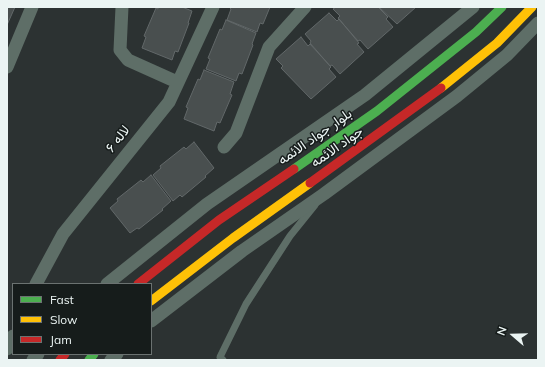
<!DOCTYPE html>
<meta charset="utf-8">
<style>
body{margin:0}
#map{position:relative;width:545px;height:367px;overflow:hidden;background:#2c3232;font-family:Mulish,sans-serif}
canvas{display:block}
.frame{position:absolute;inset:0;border:8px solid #ebf4f3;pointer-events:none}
.legend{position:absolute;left:12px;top:283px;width:140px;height:72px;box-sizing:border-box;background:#161c1b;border:1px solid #6b7271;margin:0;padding:5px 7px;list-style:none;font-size:12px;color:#ebf4f3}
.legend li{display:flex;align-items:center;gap:8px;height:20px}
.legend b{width:20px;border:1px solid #6b7271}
.north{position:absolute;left:493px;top:315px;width:40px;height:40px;-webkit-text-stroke:3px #161c1b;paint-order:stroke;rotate:290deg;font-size:11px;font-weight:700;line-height:16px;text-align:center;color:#ebf4f3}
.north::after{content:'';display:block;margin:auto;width:14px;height:18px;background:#ebf4f3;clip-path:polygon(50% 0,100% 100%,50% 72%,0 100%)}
</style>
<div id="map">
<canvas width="545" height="367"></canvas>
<div class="frame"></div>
<ul class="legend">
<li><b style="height:5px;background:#4caf50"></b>Fast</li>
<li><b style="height:5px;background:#ffc107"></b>Slow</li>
<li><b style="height:5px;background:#c62828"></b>Jam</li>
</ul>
<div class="north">N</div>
</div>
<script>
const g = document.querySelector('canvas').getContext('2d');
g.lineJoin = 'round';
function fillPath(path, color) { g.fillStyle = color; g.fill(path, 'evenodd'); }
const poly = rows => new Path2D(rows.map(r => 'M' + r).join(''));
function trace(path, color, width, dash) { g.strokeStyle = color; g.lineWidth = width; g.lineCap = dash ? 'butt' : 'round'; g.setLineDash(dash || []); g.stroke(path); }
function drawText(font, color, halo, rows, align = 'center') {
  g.font = font + ' Mulish,Vazirmatn,sans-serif'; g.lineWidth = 3; g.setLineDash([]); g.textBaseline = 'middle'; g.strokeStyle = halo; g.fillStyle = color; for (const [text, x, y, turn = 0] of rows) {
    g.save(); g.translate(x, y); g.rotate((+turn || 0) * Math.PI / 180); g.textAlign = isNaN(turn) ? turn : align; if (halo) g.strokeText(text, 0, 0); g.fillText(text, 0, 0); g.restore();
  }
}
const building = poly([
 [7,7,15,7,7,25,7,7],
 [158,7,182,7,192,11,188,23,189,23,178,52,175,51,172,60,142,48,146,37,144,36,156,8,158,9,158,7],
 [229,7,270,7,263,24,260,23,257,32,227,20,231,9,229,7],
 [336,7,378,7,388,17,386,19,393,27,368,49,360,40,358,41,338,18,340,16,333,9,336,7],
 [379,7,416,7,397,24,379,7],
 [329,13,337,21,339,19,359,43,357,44,364,52,340,74,332,65,330,66,310,43,311,41,305,34,329,13],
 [226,20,256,33,252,44,253,45,242,74,239,73,236,81,206,69,210,59,208,58,220,29,222,30,226,20],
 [301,37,308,46,310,44,331,67,329,69,336,77,311,99,281,68,283,66,276,59,301,37],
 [204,70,234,82,230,94,232,95,220,123,217,122,214,131,184,119,188,108,186,107,198,79,200,80,204,70],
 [194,142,214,168,205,176,206,177,182,197,180,195,173,201,153,175,161,168,160,166,184,147,186,149,194,142],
 [151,175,171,201,162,209,163,210,139,229,137,228,130,233,110,208,118,201,117,199,141,180,143,182,151,175]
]);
fillPath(building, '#494f4f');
trace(building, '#626869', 1);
trace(poly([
 [223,360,220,357,246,304,290,236,315,205]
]), '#5e6e67', 7);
trace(poly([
 [122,7,120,50,128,60,177,82],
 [7,67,32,7],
 [224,147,236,133,269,47,305,7],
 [36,284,63,234,169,102,213,7],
 [107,284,207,204,365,95,473,7],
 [151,321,242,251,324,194,457,96,507,55,538,23],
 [7,349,13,336],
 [33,360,38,354],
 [111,360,117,354]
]), '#5e6e67', 13);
trace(poly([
 [294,169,377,111,476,32,502,7],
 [89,360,94,354]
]), '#4caf50', 9);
trace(poly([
 [441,88,497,43,532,7],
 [151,301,233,238,310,183]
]), '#ffc107', 9);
trace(poly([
 [310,183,441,88],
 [138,284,219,220,294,169],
 [60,360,65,354]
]), '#c62828', 9);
drawText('14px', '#ebf4f3', '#161c1b', [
 ["بلوار جواد الائمه",315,137,-35],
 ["لاله ۶",118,139,-51],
 ["جواد الائمه",337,147,-35]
]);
</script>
